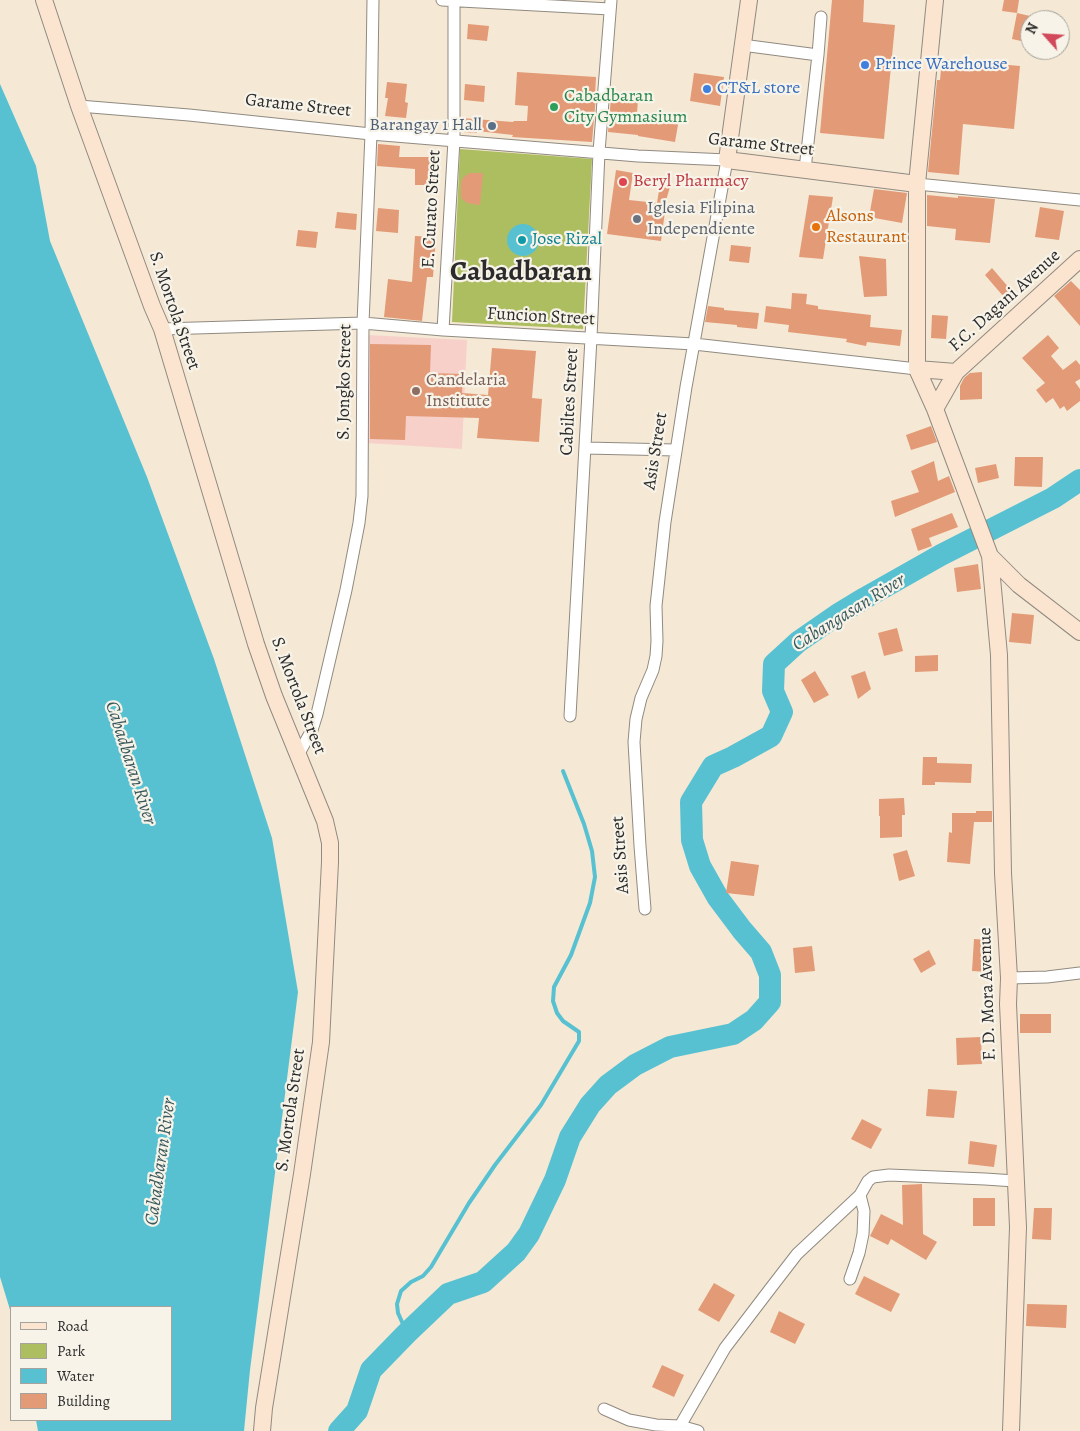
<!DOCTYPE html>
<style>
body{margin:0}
#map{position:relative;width:1080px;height:1431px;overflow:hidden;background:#f5e9d5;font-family:Alegreya,serif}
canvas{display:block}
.legend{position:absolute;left:10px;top:1306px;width:162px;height:115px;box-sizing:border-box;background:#f7f3e8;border:1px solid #a5a39c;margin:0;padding:6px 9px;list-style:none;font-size:15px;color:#2b2b2b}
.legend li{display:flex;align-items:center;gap:10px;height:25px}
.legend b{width:25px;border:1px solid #a5a39c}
.north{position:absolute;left:1020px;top:10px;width:50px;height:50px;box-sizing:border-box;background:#f7f3e8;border:1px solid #a5a39c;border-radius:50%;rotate:296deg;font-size:14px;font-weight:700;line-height:20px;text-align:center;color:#2b2b2b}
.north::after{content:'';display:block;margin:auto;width:18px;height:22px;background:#d1495b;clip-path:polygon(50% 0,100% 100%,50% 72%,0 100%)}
</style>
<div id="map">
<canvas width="1080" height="1431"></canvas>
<ul class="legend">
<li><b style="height:6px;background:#fce5d0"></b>Road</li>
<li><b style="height:14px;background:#adbe61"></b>Park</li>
<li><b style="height:14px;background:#57c1d2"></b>Water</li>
<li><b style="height:14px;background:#e39a77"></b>Building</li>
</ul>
<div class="north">N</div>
</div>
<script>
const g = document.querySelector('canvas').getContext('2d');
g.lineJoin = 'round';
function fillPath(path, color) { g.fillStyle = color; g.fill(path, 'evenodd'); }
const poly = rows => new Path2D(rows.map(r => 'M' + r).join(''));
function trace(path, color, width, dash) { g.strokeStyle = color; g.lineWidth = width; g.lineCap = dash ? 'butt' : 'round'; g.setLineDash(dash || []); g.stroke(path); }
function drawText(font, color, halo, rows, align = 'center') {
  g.font = font + ' Alegreya,serif'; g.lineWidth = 4.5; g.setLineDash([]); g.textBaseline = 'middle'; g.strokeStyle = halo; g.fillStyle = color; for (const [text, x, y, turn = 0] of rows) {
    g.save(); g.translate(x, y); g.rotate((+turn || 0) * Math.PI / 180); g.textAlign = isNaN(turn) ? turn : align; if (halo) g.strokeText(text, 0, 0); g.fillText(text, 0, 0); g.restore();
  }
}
fillPath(poly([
 [367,335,467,340,462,449,366,443]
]), '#f7d0ca');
fillPath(poly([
 [460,149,592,159,583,329,452,322]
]), '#adbe61');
fillPath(poly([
 [0,84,36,166,50,241,147,477,214,659,272,838,298,992,250,1370,244,1431,38,1431,36,1420,171,1420,171,1307,11,1307,11,1313,0,1277],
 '507 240a16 16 0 1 1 32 0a16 16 0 1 1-32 0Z'
]), '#57c1d2');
trace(poly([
 [407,1333,398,1313,397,1304,401,1291,411,1282,423,1276,431,1267,469,1203,495,1165,541,1105,579,1041,579,1032,563,1021,557,1013,553,1001,554,987,571,955,590,903,595,877,592,851,584,824,563,771]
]), '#57c1d2', 4);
trace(poly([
 [339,1431,357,1411,371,1370,407,1333,448,1294,483,1282,516,1252,529,1234,555,1180,570,1137,590,1105,608,1085,635,1065,670,1047,733,1034,754,1020,770,1002,770,975,761,952,742,930,718,898,700,866,692,840,691,802,713,766,733,757,771,736,782,712,773,691,774,664,798,642,837,615,865,598,941,555,1053,498,1080,480]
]), '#57c1d2', 22);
fillPath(poly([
 [832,0,864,0,863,22,895,25,884,139,820,133],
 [1004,0,1019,0,1017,13,1002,11],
 [1017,13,1030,16,1030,43,1012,39],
 [468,24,489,26,487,41,467,39],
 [942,59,1020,66,1014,129,963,124,959,175,928,172,937,80,940,80],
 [517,72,596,77,595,96,596,96,592,142,512,137,513,135,477,131,477,133,462,132,462,118,513,122,514,121,527,121,528,106,515,105],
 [694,73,724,77,720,106,690,101],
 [387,82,407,84,405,102,408,103,406,118,385,116,388,98,385,98],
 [465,84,485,86,484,102,464,100],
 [611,98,638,100,637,113,679,119,675,142,638,136,638,135,608,132],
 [378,144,400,146,399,157,436,157,435,185,415,185,415,169,377,166],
 [616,170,633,173,629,200,657,203,661,178,672,180,665,204,666,204,661,241,607,234],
 [469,173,483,173,480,205,467,203,461,198,461,183,463,178],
 [874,189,907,193,902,223,869,217],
 [809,195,833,197,823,259,799,257],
 [927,195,958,198,958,196,995,199,990,243,955,240,956,229,927,226],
 [1040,207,1064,211,1059,240,1035,237],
 [378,208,399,210,398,233,376,231],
 [337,212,357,214,356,230,335,228],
 [298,230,318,232,316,248,296,246],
 [415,236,436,237,433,277,427,277,422,321,384,317,388,279,412,282],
 [731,245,751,247,749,263,729,261],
 [859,256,886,259,887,296,864,297],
 [992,268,1010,289,1003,296,985,275],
 [1071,281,1080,290,1080,326,1054,296],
 [792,293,807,294,806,304,818,306,818,309,871,315,870,327,902,330,900,346,867,342,866,346,846,342,847,339,788,332,789,325,764,322,766,306,791,309],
 [708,306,724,308,724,310,759,313,757,329,737,327,737,325,705,322],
 [932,315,948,316,946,339,931,338],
 [1048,335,1059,348,1051,356,1063,370,1076,360,1080,365,1080,379,1075,382,1080,389,1080,401,1067,411,1064,406,1060,409,1053,398,1046,403,1036,390,1045,383,1022,358],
 [370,344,431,345,430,373,463,374,462,393,488,395,492,348,536,351,532,398,542,399,539,442,477,438,479,418,406,416,405,440,370,439],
 [982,372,982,399,960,400,960,386,964,378,970,373],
 [931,426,937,442,911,450,906,435],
 [1015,457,1043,457,1042,487,1014,486],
 [934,461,938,481,949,476,955,492,895,517,891,501,919,492,911,471],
 [996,464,999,478,978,483,975,468],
 [952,513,958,527,929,538,932,546,918,551,911,529],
 [978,564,981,589,957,592,954,568],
 [1012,613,1034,615,1031,644,1009,642],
 [897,628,903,651,884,656,878,633],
 [938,655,938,671,915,672,915,656],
 [815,671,829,695,814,703,801,680],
 [865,671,871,689,858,699,851,676],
 [923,757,937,757,937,763,972,764,971,783,935,782,935,785,922,785],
 [904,798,905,815,902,815,902,837,880,838,880,816,879,816,879,799],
 [976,811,992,811,992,822,974,822,970,864,947,862,949,832,952,833,952,813,976,813],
 [907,850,915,876,899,881,893,854],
 [731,861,759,865,754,896,726,893],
 [974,939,990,940,988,972,972,971],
 [812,946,815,971,795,973,793,948],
 [929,950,936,964,921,973,913,959],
 [1020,1014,1051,1014,1051,1033,1020,1033],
 [981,1037,982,1064,957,1065,956,1038],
 [928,1089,957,1091,954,1118,926,1116],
 [862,1119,882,1129,871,1149,851,1139],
 [970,1141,997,1145,994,1167,968,1164],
 [922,1184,923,1234,937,1242,926,1260,891,1239,888,1245,870,1236,881,1214,903,1225,902,1185],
 [973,1198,995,1198,995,1226,973,1226],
 [1034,1208,1052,1208,1051,1240,1032,1239],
 [864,1276,900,1294,891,1312,855,1294],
 [714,1283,735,1295,719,1322,698,1310],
 [1027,1304,1067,1305,1066,1328,1026,1326],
 [779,1311,805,1324,795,1344,770,1332],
 [662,1365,684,1375,674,1397,652,1387]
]), '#e39a77');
const street = poly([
 [442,0,610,9],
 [742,45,818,55,805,169],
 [818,55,821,17],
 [79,106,189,115,371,134,638,156,727,160,686,387,665,522,656,606,657,641,656,656,653,670,641,698,636,719,634,742,640,846,645,909],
 [917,184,1080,200],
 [162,329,363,323,443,330,694,344,917,369],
 [443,330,454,140,454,0],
 [585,448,676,450],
 [570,716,591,338,599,152,611,0],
 [298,755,312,730,317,714,346,590,359,523,362,496,363,323,371,134,373,0],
 [1009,978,1047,977,1080,973],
 [850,1279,859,1253,863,1234,864,1211,860,1195],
 [604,1409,629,1420,656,1425,680,1426,698,1431],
 [680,1426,725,1348,770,1289,797,1254,860,1195,868,1181,873,1177,889,1175,985,1179,1015,1181]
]);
const secondary = poly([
 [44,0,79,106,152,306,162,329,256,644,274,696,325,821,330,843,330,862,321,1042,302,1174,264,1408,262,1431],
 [749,0,727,160,917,184],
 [935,0,917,184,917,369,935,409,990,556,1019,585,1080,632],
 [917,369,956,372],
 [935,409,956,372,1080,259],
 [990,556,999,655,1003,873,1009,978,1008,1004,1018,1227,1011,1431]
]);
trace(street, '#908a80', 13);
trace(secondary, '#908a80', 18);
trace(street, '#fff', 11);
trace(secondary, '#fce5d0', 16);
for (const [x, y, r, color] of [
 [865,65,5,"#3f7fe0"],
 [707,89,5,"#3f7fe0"],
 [554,107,5,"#2e9e5b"],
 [492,126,5,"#5c6f8a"],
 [623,182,5,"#e0444e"],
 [637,219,5,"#6b7280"],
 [816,227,5,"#e8710a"],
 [522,240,5,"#0f9aa8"],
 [416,391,5,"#8d6e63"]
]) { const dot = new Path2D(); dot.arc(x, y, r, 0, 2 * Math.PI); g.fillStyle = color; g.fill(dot); trace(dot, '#f7f3e8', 2); }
drawText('18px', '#366cbe', '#f7f3e8', [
 ["Prince Warehouse",875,65],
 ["CT&L store",717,89]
], 'left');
drawText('18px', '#27864d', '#f7f3e8', [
 ["Cabadbaran",564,97],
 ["City Gymnasium",564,118]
], 'left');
drawText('18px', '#2b2b2b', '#f7f3e8', [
 ["Garame Street",298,106,6],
 ["Garame Street",761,145,6],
 ["E. Curato Street",432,209,-87],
 ["F.C. Dagani Avenue",1005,301,-42],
 ["S. Mortola Street",174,311,71],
 ["Funcion Street",541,317,3],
 ["S. Jongko Street",345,382,-89],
 ["Cabiltes Street",570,402,-87],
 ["Asis Street",656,451,-81],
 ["S. Mortola Street",298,696,69],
 ["Asis Street",621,855,-94],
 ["F. D. Mora Avenue",988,994,-92],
 ["S. Mortola Street",291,1110,-82]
]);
drawText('18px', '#4e5e75', '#f7f3e8', [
 ["Barangay 1 Hall",482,126]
], 'right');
drawText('18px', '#be3a42', '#f7f3e8', [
 ["Beryl Pharmacy",633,182]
], 'left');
drawText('18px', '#5b616d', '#f7f3e8', [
 ["Iglesia Filipina",647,209],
 ["Independiente",647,230]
], 'left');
drawText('18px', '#c56008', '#f7f3e8', [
 ["Alsons",826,217],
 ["Restaurant",826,238]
], 'left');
drawText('18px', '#0d838f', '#f7f3e8', [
 ["Jose Rizal",532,240]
], 'left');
drawText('18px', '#785e54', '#f7f3e8', [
 ["Candelaria",426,381],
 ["Institute",426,402]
], 'left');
drawText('italic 19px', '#38585d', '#f7f3e8', [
 ["Cabangasan River",849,613,-32],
 ["Cabadbaran River",130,763,72],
 ["Cabadbaran River",161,1162,-82]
]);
drawText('bold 28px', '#2b2b2b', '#f7f3e8', [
 ["Cabadbaran",521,273]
]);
</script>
